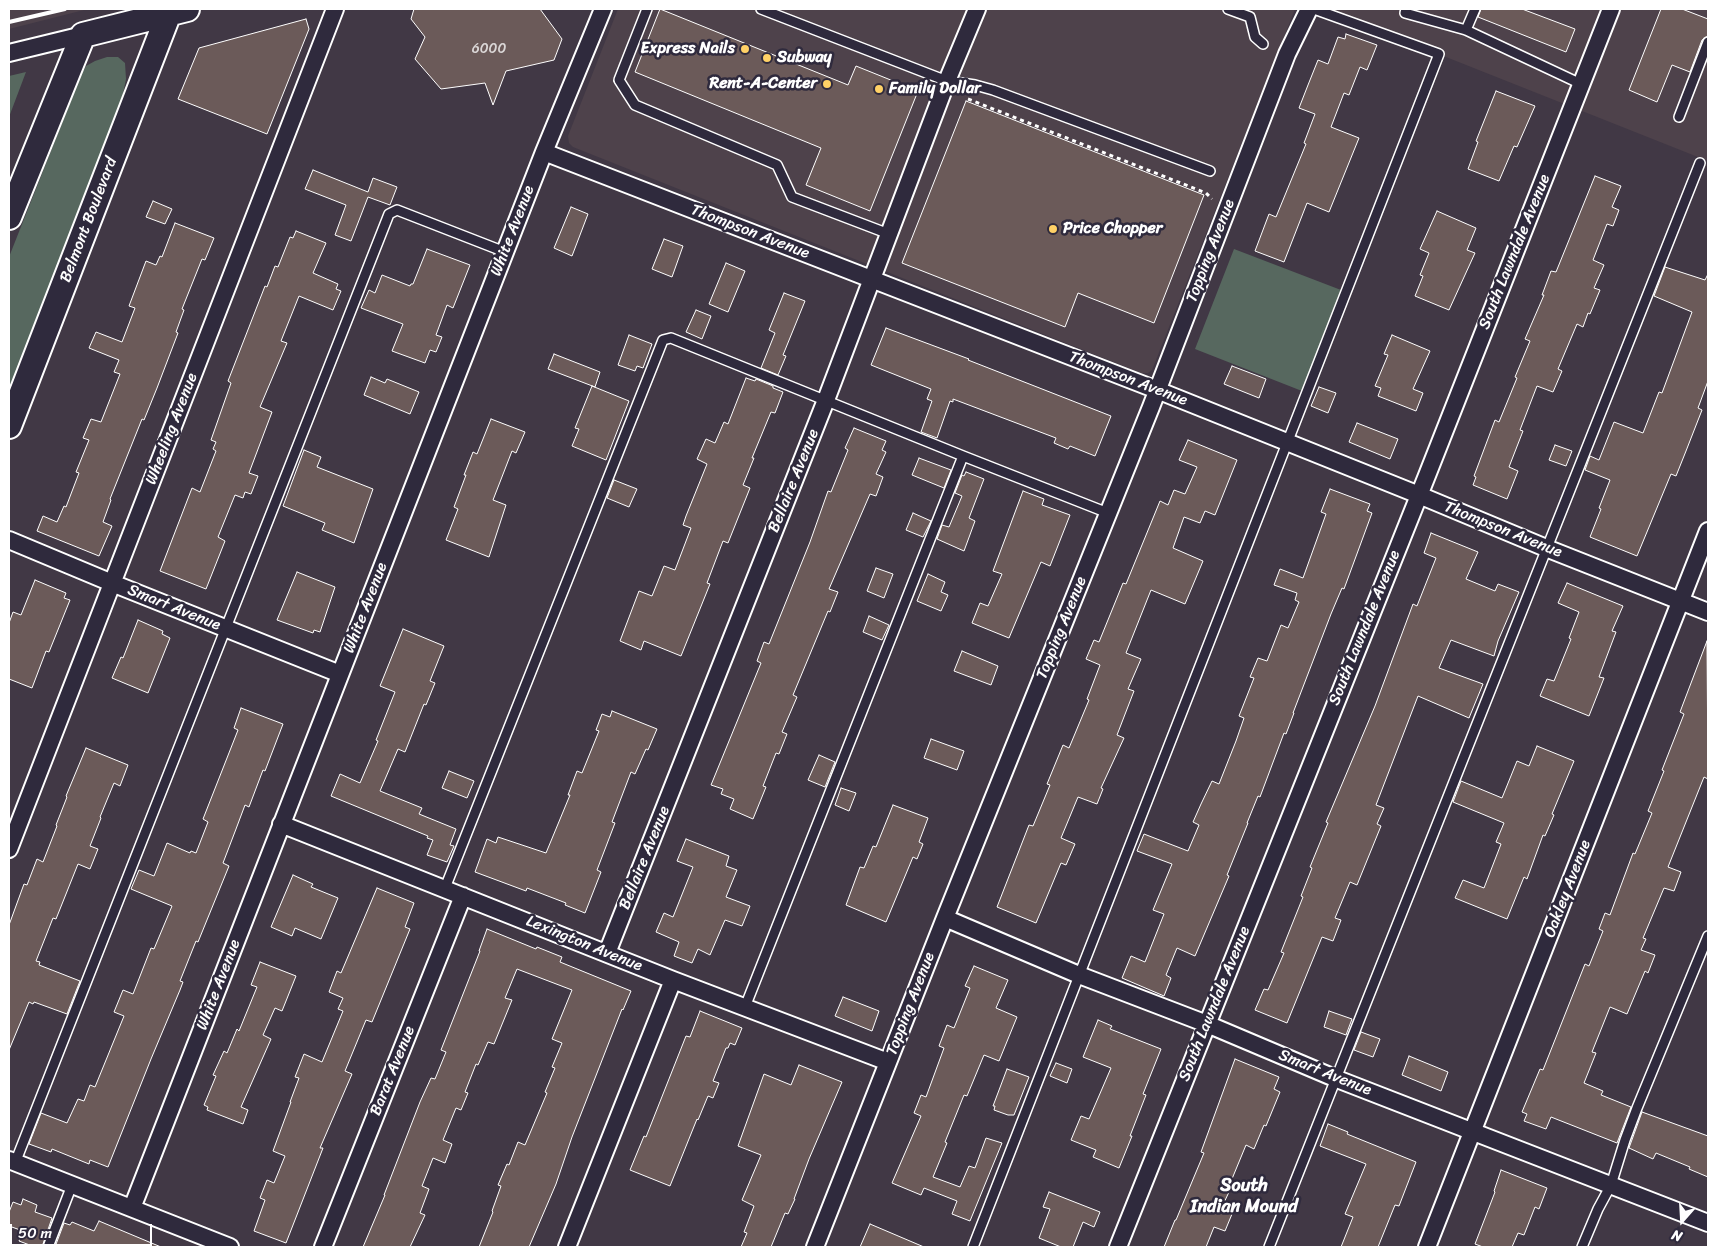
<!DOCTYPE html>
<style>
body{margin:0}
#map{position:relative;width:1717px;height:1256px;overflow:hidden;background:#413845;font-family:Sriracha,sans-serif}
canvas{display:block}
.frame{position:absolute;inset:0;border:10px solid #fff;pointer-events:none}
.north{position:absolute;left:1657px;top:1196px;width:50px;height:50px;-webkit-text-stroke:4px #2f2a3d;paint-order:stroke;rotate:199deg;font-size:14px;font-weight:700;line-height:20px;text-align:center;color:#fff}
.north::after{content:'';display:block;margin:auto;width:18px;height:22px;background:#fff;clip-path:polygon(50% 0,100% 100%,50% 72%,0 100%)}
.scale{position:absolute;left:10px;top:1224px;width:142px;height:22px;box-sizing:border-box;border:2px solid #fff;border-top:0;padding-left:6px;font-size:15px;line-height:18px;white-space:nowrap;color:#fff;-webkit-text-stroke:4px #2f2a3d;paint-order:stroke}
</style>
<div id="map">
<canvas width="1717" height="1256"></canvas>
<div class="frame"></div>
<div class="north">N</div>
<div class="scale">50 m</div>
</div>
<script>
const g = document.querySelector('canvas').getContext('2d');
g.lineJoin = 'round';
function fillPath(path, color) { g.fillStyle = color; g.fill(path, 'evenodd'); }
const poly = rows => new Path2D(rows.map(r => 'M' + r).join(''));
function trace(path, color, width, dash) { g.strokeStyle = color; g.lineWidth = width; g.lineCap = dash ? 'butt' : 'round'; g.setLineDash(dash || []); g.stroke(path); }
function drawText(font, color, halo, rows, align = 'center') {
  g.font = font + ' Sriracha,sans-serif'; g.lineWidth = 5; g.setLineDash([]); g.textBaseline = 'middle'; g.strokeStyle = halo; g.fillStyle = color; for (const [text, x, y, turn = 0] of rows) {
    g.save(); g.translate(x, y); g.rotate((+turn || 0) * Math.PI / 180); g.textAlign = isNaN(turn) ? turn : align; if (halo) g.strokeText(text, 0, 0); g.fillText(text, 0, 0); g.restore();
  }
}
fillPath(poly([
 [9,9,88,9,9,29],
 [618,9,1295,9,1152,370,1148,373,1141,373,573,147,569,143,568,136],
 [1326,9,1708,9,1708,161,1446,57,1439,49]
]), '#4e424b');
fillPath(poly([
 [107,57,118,57,125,63,126,79,121,104,9,391,9,257,81,75,86,66,95,61],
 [26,72,9,117,9,76],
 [1234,249,1341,290,1302,391,1195,349]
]), '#57685f');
const building = poly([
 [414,9,540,9,562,39,554,60,506,71,493,105,485,83,441,89,415,59,425,37,411,19,414,9],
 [660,9,848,85,856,66,918,91,870,211,806,185,821,148,635,72,660,9],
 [1481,9,1522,9,1575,29,1566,52,1478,17,1481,9],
 [1661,9,1682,9,1708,19,1708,36,1702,40,1690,72,1672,65,1657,102,1629,90,1661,9],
 [306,19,309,29,267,134,178,99,199,48,306,19],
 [1346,34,1377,45,1367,70,1360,67,1349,95,1344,93,1331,127,1359,138,1329,212,1307,203,1284,262,1255,251,1269,214,1276,217,1306,144,1304,143,1315,114,1299,108,1308,85,1318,60,1328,64,1338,37,1345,39,1346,34],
 [1496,91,1535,106,1517,147,1514,146,1499,181,1468,169,1478,142,1476,141,1496,91],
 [966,101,1204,195,1154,323,1078,293,1065,327,902,263,966,101],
 [313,170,368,192,373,178,397,187,390,205,368,197,351,241,335,235,346,205,305,189,313,170],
 [1595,176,1621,186,1612,207,1619,210,1613,226,1607,224,1593,260,1604,265,1594,288,1600,290,1590,314,1588,313,1583,327,1577,324,1558,369,1562,371,1553,392,1537,386,1520,430,1523,431,1509,467,1518,471,1507,499,1473,485,1476,477,1474,476,1495,420,1499,422,1517,378,1515,377,1530,341,1525,339,1544,295,1542,295,1551,271,1556,272,1595,176],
 [153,201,172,209,165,224,146,217,153,201],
 [571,207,588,214,572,256,554,248,571,207],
 [1437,211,1476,228,1467,250,1475,253,1449,310,1415,296,1423,276,1420,275,1429,253,1420,249,1437,211],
 [175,223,214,238,205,260,202,259,182,309,184,310,176,332,178,333,157,388,144,420,142,419,110,499,111,500,103,522,112,526,99,556,37,531,43,516,57,522,64,506,66,507,79,473,76,472,89,440,83,438,91,419,101,422,120,374,114,372,119,360,89,348,96,332,122,342,135,308,129,306,146,261,156,265,160,256,162,257,175,223],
 [296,231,326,243,313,273,338,284,336,289,341,291,333,310,299,296,281,341,287,343,260,407,272,412,249,473,258,476,251,494,245,492,243,498,235,495,218,537,225,541,206,589,160,571,192,488,200,492,216,451,213,449,216,442,211,440,231,383,228,381,265,286,267,287,275,266,278,267,290,237,293,238,296,231],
 [664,239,683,246,672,277,652,269,664,239],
 [427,249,470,265,453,308,447,305,436,335,442,337,436,352,430,350,425,363,392,351,403,324,361,308,369,290,375,293,382,275,410,286,411,284,413,284,427,249],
 [726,263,745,271,728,312,709,304,726,263],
 [1665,267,1705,280,1708,274,1708,381,1698,408,1702,410,1686,451,1676,476,1671,474,1637,556,1590,537,1601,509,1599,508,1610,480,1585,470,1590,456,1599,460,1614,422,1643,433,1659,392,1662,393,1692,312,1654,296,1665,267],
 [784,293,805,301,783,355,786,356,778,375,761,368,775,333,769,330,784,293],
 [696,310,711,316,702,339,686,332,696,310],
 [886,328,969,359,968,360,1111,416,1095,456,1070,446,1068,449,1054,443,1056,438,953,399,953,402,950,401,937,438,921,432,932,401,927,399,931,389,871,365,886,328],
 [629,335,652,344,643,368,637,366,635,371,618,365,629,335],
 [1392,335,1430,351,1413,389,1423,393,1416,411,1378,396,1381,388,1375,386,1388,355,1384,354,1392,335],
 [554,354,600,372,595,387,548,369,554,354],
 [1232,366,1266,379,1259,398,1224,384,1232,366],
 [371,377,385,383,387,379,419,392,410,414,364,395,371,377],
 [746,378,755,381,756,379,773,386,773,388,783,392,775,413,771,412,752,458,754,458,743,485,750,488,728,543,723,541,707,583,710,584,681,656,644,641,641,650,620,641,639,591,652,596,664,566,675,570,691,528,683,525,686,516,707,464,697,459,706,439,715,443,724,422,728,424,746,378],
 [592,386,629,401,606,460,572,446,579,429,575,428,592,386],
 [1319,387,1336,393,1328,413,1311,406,1319,387],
 [491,419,525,432,516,453,512,451,493,500,506,505,489,557,446,540,458,509,454,507,466,475,464,475,473,452,477,454,491,419],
 [1357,423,1398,439,1390,459,1349,442,1357,423],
 [854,428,886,441,882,450,886,452,876,474,883,477,876,496,870,494,829,589,838,592,830,612,828,611,793,695,797,697,782,732,787,734,779,754,776,753,763,786,766,787,753,819,730,809,734,799,721,794,723,789,711,785,761,663,757,661,764,642,769,644,810,542,828,491,831,492,848,450,845,448,854,428],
 [1188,440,1237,460,1215,515,1205,511,1200,523,1184,517,1173,548,1203,561,1185,604,1151,590,1126,653,1141,659,1128,689,1134,691,1117,735,1124,738,1101,788,1103,789,1097,804,1078,797,1061,838,1075,844,1066,865,1061,863,1036,923,997,907,1029,825,1033,826,1050,785,1047,784,1063,745,1069,748,1089,700,1087,699,1100,665,1086,659,1094,640,1099,642,1123,583,1126,584,1160,501,1168,505,1174,490,1185,494,1197,467,1179,460,1188,440],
 [1555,445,1572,451,1566,466,1549,460,1555,445],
 [304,450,321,457,317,467,373,489,354,543,322,530,325,523,283,506,304,450],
 [919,458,951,470,944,488,912,475,919,458],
 [966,472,984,479,969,518,975,521,964,551,937,539,942,525,949,527,962,496,955,493,962,475,964,476,966,472],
 [614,480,637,489,629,507,607,498,614,480],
 [1330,489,1370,504,1367,511,1372,513,1344,589,1342,588,1331,614,1293,713,1294,713,1286,734,1284,733,1260,797,1258,796,1247,823,1248,823,1227,875,1229,876,1195,956,1177,948,1166,975,1171,978,1164,996,1122,978,1131,956,1145,962,1164,914,1153,910,1172,864,1137,851,1144,834,1188,851,1199,825,1193,822,1201,804,1212,781,1219,784,1236,741,1244,718,1239,716,1254,678,1250,677,1258,658,1267,661,1281,625,1288,628,1299,602,1295,600,1297,593,1274,585,1280,569,1303,578,1326,514,1321,512,1330,489],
 [1023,491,1044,499,1042,505,1070,515,1050,566,1041,562,1009,638,972,623,980,603,988,606,1002,574,993,571,1023,491],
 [913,513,931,521,923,537,906,530,913,513],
 [1431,533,1478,552,1466,579,1495,591,1498,584,1519,592,1498,641,1494,656,1451,640,1439,668,1483,684,1469,718,1418,696,1376,805,1384,808,1377,824,1381,826,1357,885,1350,882,1335,918,1341,920,1333,941,1322,937,1287,1023,1255,1010,1264,989,1268,990,1284,953,1281,952,1303,897,1301,896,1312,868,1310,867,1328,823,1326,822,1375,706,1413,604,1417,606,1436,558,1424,553,1431,533],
 [876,568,893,574,884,598,867,591,876,568],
 [297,572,335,587,320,632,314,630,313,633,277,620,297,572],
 [928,574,945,582,941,592,948,595,941,611,917,601,928,574],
 [35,580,66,593,64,598,70,600,49,652,46,651,32,688,9,679,9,623,13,612,21,615,35,580],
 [1567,583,1623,606,1612,631,1616,632,1599,677,1604,678,1589,716,1540,696,1547,679,1554,681,1571,639,1569,638,1579,612,1558,603,1567,583],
 [869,616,889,625,882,640,863,632,869,616],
 [138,620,163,631,162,634,170,638,148,693,112,678,121,657,123,658,138,620],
 [403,629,444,646,430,681,435,683,426,705,424,704,405,752,398,749,380,791,422,808,419,814,456,829,450,845,454,846,447,862,427,855,433,840,427,838,428,836,331,796,340,774,360,783,378,741,376,740,395,692,380,686,403,629],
 [1707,641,1708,779,1704,777,1668,867,1681,872,1674,891,1664,888,1643,938,1646,939,1641,950,1655,955,1648,973,1645,971,1627,1014,1610,1007,1592,1052,1596,1053,1584,1083,1603,1091,1601,1095,1631,1107,1617,1143,1551,1117,1546,1129,1524,1121,1527,1114,1522,1112,1540,1069,1543,1070,1585,964,1589,966,1603,931,1599,929,1605,913,1610,915,1633,853,1635,854,1652,813,1648,811,1664,771,1662,770,1684,714,1680,712,1707,641],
 [962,651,998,666,991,685,954,671,962,651],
 [241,708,283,724,265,771,263,770,249,807,245,805,236,829,223,863,229,866,198,942,196,941,180,981,183,982,180,990,151,1059,108,1167,90,1160,89,1164,52,1149,51,1152,29,1144,41,1113,67,1123,78,1099,84,1101,90,1085,95,1087,124,1016,114,1012,123,990,133,994,151,948,154,949,172,906,131,889,139,870,154,876,167,843,190,853,191,851,196,853,208,822,203,819,238,730,234,728,241,708],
 [612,711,657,729,648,750,646,749,635,774,631,772,612,822,615,823,597,870,601,872,585,913,565,905,566,903,527,888,526,891,475,872,487,839,496,843,498,837,546,853,570,795,568,795,577,771,582,773,599,731,596,730,602,714,610,717,612,711],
 [931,739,964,751,957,770,924,758,931,739],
 [1537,746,1574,761,1552,814,1554,815,1545,836,1543,835,1527,879,1524,877,1507,919,1455,898,1463,880,1484,888,1501,844,1496,842,1504,823,1453,802,1461,781,1502,798,1517,761,1529,766,1537,746],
 [86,748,128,765,120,786,114,783,100,817,101,818,90,846,98,849,90,869,78,864,56,919,53,918,36,961,40,962,39,965,80,981,67,1014,34,1002,33,1004,29,1002,9,1050,9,925,24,884,27,885,37,859,43,862,57,826,56,825,67,797,66,796,86,748],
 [819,755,835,762,825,787,808,780,819,755],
 [449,771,474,781,467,798,442,788,449,771],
 [841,788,856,793,849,811,835,805,841,788],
 [893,805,928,818,919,842,923,844,917,859,913,857,886,922,846,905,860,867,864,868,873,846,876,847,893,805],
 [686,839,729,856,726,866,737,870,726,897,750,906,742,926,725,920,710,955,698,949,692,963,674,956,679,942,656,932,664,913,673,917,693,867,677,861,686,839],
 [293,875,313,884,311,887,338,898,321,939,295,928,292,936,271,927,293,875],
 [377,888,414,903,405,927,410,929,372,1022,366,1020,345,1071,352,1074,320,1148,323,1148,286,1243,254,1231,265,1200,260,1198,267,1180,274,1183,285,1156,273,1151,291,1102,290,1102,299,1078,295,1077,304,1054,322,1062,343,1011,338,1009,343,998,329,992,337,971,341,973,377,888],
 [487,929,536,949,537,947,562,957,560,962,631,991,623,1010,622,1009,572,1137,556,1184,529,1247,479,1247,493,1212,492,1211,501,1186,498,1185,507,1164,509,1165,518,1142,525,1145,547,1093,545,1092,555,1068,552,1067,562,1043,552,1039,572,990,517,969,505,998,512,1000,494,1044,488,1042,478,1065,476,1064,465,1092,468,1093,461,1110,456,1108,443,1140,452,1144,445,1163,433,1158,422,1186,429,1189,420,1213,425,1215,410,1247,363,1247,385,1195,384,1195,420,1102,431,1078,435,1079,446,1052,441,1050,480,951,479,951,487,929],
 [260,962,296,976,282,1011,275,1008,263,1035,271,1039,241,1107,248,1110,243,1124,207,1110,208,1107,204,1105,216,1076,213,1075,224,1051,227,1053,237,1029,239,1031,257,987,251,985,260,962],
 [974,966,1008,980,996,1008,1017,1017,999,1061,984,1055,967,1096,964,1095,945,1142,947,1143,933,1177,960,1187,969,1166,975,1168,986,1138,1002,1143,970,1221,952,1214,957,1201,924,1188,921,1195,892,1183,921,1116,914,1113,921,1095,926,1097,944,1048,939,1046,947,1025,954,1028,970,988,965,986,974,966],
 [843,997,879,1011,872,1031,835,1016,843,997],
 [700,1011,742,1028,735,1045,730,1043,728,1048,726,1048,713,1081,719,1083,713,1098,708,1096,698,1120,697,1119,670,1186,630,1170,644,1136,646,1137,686,1036,690,1037,700,1011],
 [1329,1011,1352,1019,1346,1035,1324,1027,1329,1011],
 [1098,1020,1112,1026,1110,1029,1161,1049,1143,1094,1146,1095,1130,1136,1132,1136,1119,1168,1093,1157,1096,1150,1071,1140,1081,1116,1089,1119,1111,1068,1083,1057,1098,1020],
 [1361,1032,1380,1039,1373,1057,1354,1050,1361,1032],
 [1409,1056,1448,1072,1441,1091,1402,1075,1409,1056],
 [1235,1059,1279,1077,1274,1089,1280,1092,1266,1126,1264,1125,1254,1149,1246,1145,1227,1191,1229,1192,1221,1209,1232,1214,1225,1231,1214,1227,1206,1247,1164,1247,1175,1220,1176,1220,1204,1153,1201,1152,1235,1059],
 [1056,1063,1072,1069,1067,1083,1050,1076,1056,1063],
 [799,1065,842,1082,809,1159,794,1199,795,1199,788,1214,785,1213,771,1247,741,1247,747,1233,744,1232,754,1206,742,1200,761,1155,738,1146,764,1074,791,1085,799,1065],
 [1007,1069,1029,1077,1014,1115,1008,1115,994,1110,995,1106,993,1106,1007,1069],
 [1642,1112,1708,1136,1708,1177,1689,1169,1690,1167,1656,1153,1653,1159,1629,1148,1642,1112],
 [1328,1124,1348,1132,1347,1134,1416,1162,1399,1206,1395,1205,1378,1247,1341,1247,1353,1217,1345,1214,1366,1164,1320,1146,1328,1124],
 [1501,1170,1547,1188,1539,1209,1535,1207,1524,1235,1518,1233,1512,1247,1483,1247,1475,1244,1495,1192,1494,1191,1501,1170],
 [1049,1192,1100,1212,1094,1227,1083,1222,1073,1247,1061,1247,1039,1238,1050,1209,1043,1207,1049,1192],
 [23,1199,37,1205,35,1212,52,1218,42,1247,35,1247,19,1241,23,1231,9,1226,9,1212,13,1202,21,1205,23,1199],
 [99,1221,161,1247,55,1247,64,1223,70,1225,72,1222,94,1231,99,1221],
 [870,1224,924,1247,860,1247,870,1224]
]);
fillPath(building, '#6b5a59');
trace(building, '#fff', 1);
const lane = poly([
 [647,9,619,80,635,105,777,165,792,197,889,234],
 [761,9,947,81,975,85,993,90,1210,171],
 [1228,9,1250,17,1255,37,1263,44],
 [1406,9,1405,13,1466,30,1581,84],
 [1466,30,1475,9],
 [1679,117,1708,42],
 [963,456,1108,513],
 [445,888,663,340,671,338,963,456,745,1007],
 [15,1163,389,214,397,210,505,252],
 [48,1247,72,1185],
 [973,1247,1439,54,1314,9],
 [1269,1247,1700,163],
 [1582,1247,1598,1209,1611,1185,1625,1140,1637,1108,1708,936]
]);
const street = poly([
 [9,53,83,35],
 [544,152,1157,390,1419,495,1546,548,1708,612],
 [9,540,112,583,340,674],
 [281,824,673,980,888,1062],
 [9,849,335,9],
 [945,918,1079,975,1207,1024,1337,1079,1708,1223],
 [607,953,826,400,947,81,977,9],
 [9,1160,230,1247],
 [132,1208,544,152,603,9],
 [323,1247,463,896],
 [567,1247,673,980],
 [815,1247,945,918,1151,407,1287,54,1309,9],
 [1118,1247,1426,478,1611,9],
 [1427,1247,1708,531]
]);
const secondary = poly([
 [9,217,83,35,187,9],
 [9,426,169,13]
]);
trace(lane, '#fff', 12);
trace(street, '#fff', 20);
trace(secondary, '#fff', 28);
trace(poly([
 [968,99,1206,193,1212,199]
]), '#fff', 3, [4, 4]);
trace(lane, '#2f2a3d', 9);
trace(street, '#2f2a3d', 16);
trace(secondary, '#2f2a3d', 24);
trace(poly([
 [9,22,65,9]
]), '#fff', 4);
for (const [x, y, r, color] of [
 [745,49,5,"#ffd166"],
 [767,58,5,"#ffd166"],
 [827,84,5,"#ffd166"],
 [879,89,5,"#ffd166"],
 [1053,229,5,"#ffd166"]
]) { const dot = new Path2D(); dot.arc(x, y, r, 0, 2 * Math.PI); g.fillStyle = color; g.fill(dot); trace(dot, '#2f2a3d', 2); }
drawText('14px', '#dad6d6', null, [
 ["6000",489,49]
]);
drawText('bold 16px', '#fff', '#2f2a3d', [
 ["Express Nails",735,49,"right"],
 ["Subway",777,58],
 ["Rent-A-Center",817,84,"right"],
 ["Family Dollar",889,89],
 ["Price Chopper",1063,229]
], 'left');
drawText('16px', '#fff', '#2f2a3d', [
 ["Belmont Boulevard",89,220,-69],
 ["White Avenue",513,231,-69],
 ["Thompson Avenue",750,232,21],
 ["Topping Avenue",1211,251,-69],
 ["South Lawndale Avenue",1515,252,-68],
 ["Thompson Avenue",1128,379,21],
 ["Wheeling Avenue",172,429,-69],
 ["Bellaire Avenue",794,481,-68],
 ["Thompson Avenue",1503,530,22],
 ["Smart Avenue",174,608,22],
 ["White Avenue",366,608,-69],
 ["Topping Avenue",1062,628,-68],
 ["South Lawndale Avenue",1365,628,-68],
 ["Bellaire Avenue",645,858,-68],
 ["Oakley Avenue",1568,889,-69],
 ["Lexington Avenue",584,944,22],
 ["White Avenue",219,985,-69],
 ["Topping Avenue",911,1004,-69],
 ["South Lawndale Avenue",1215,1004,-68],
 ["Barat Avenue",393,1071,-68],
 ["Smart Avenue",1325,1073,22]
]);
drawText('bold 18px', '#fff', '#2f2a3d', [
 ["South",1244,1186],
 ["Indian Mound",1244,1207]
]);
</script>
